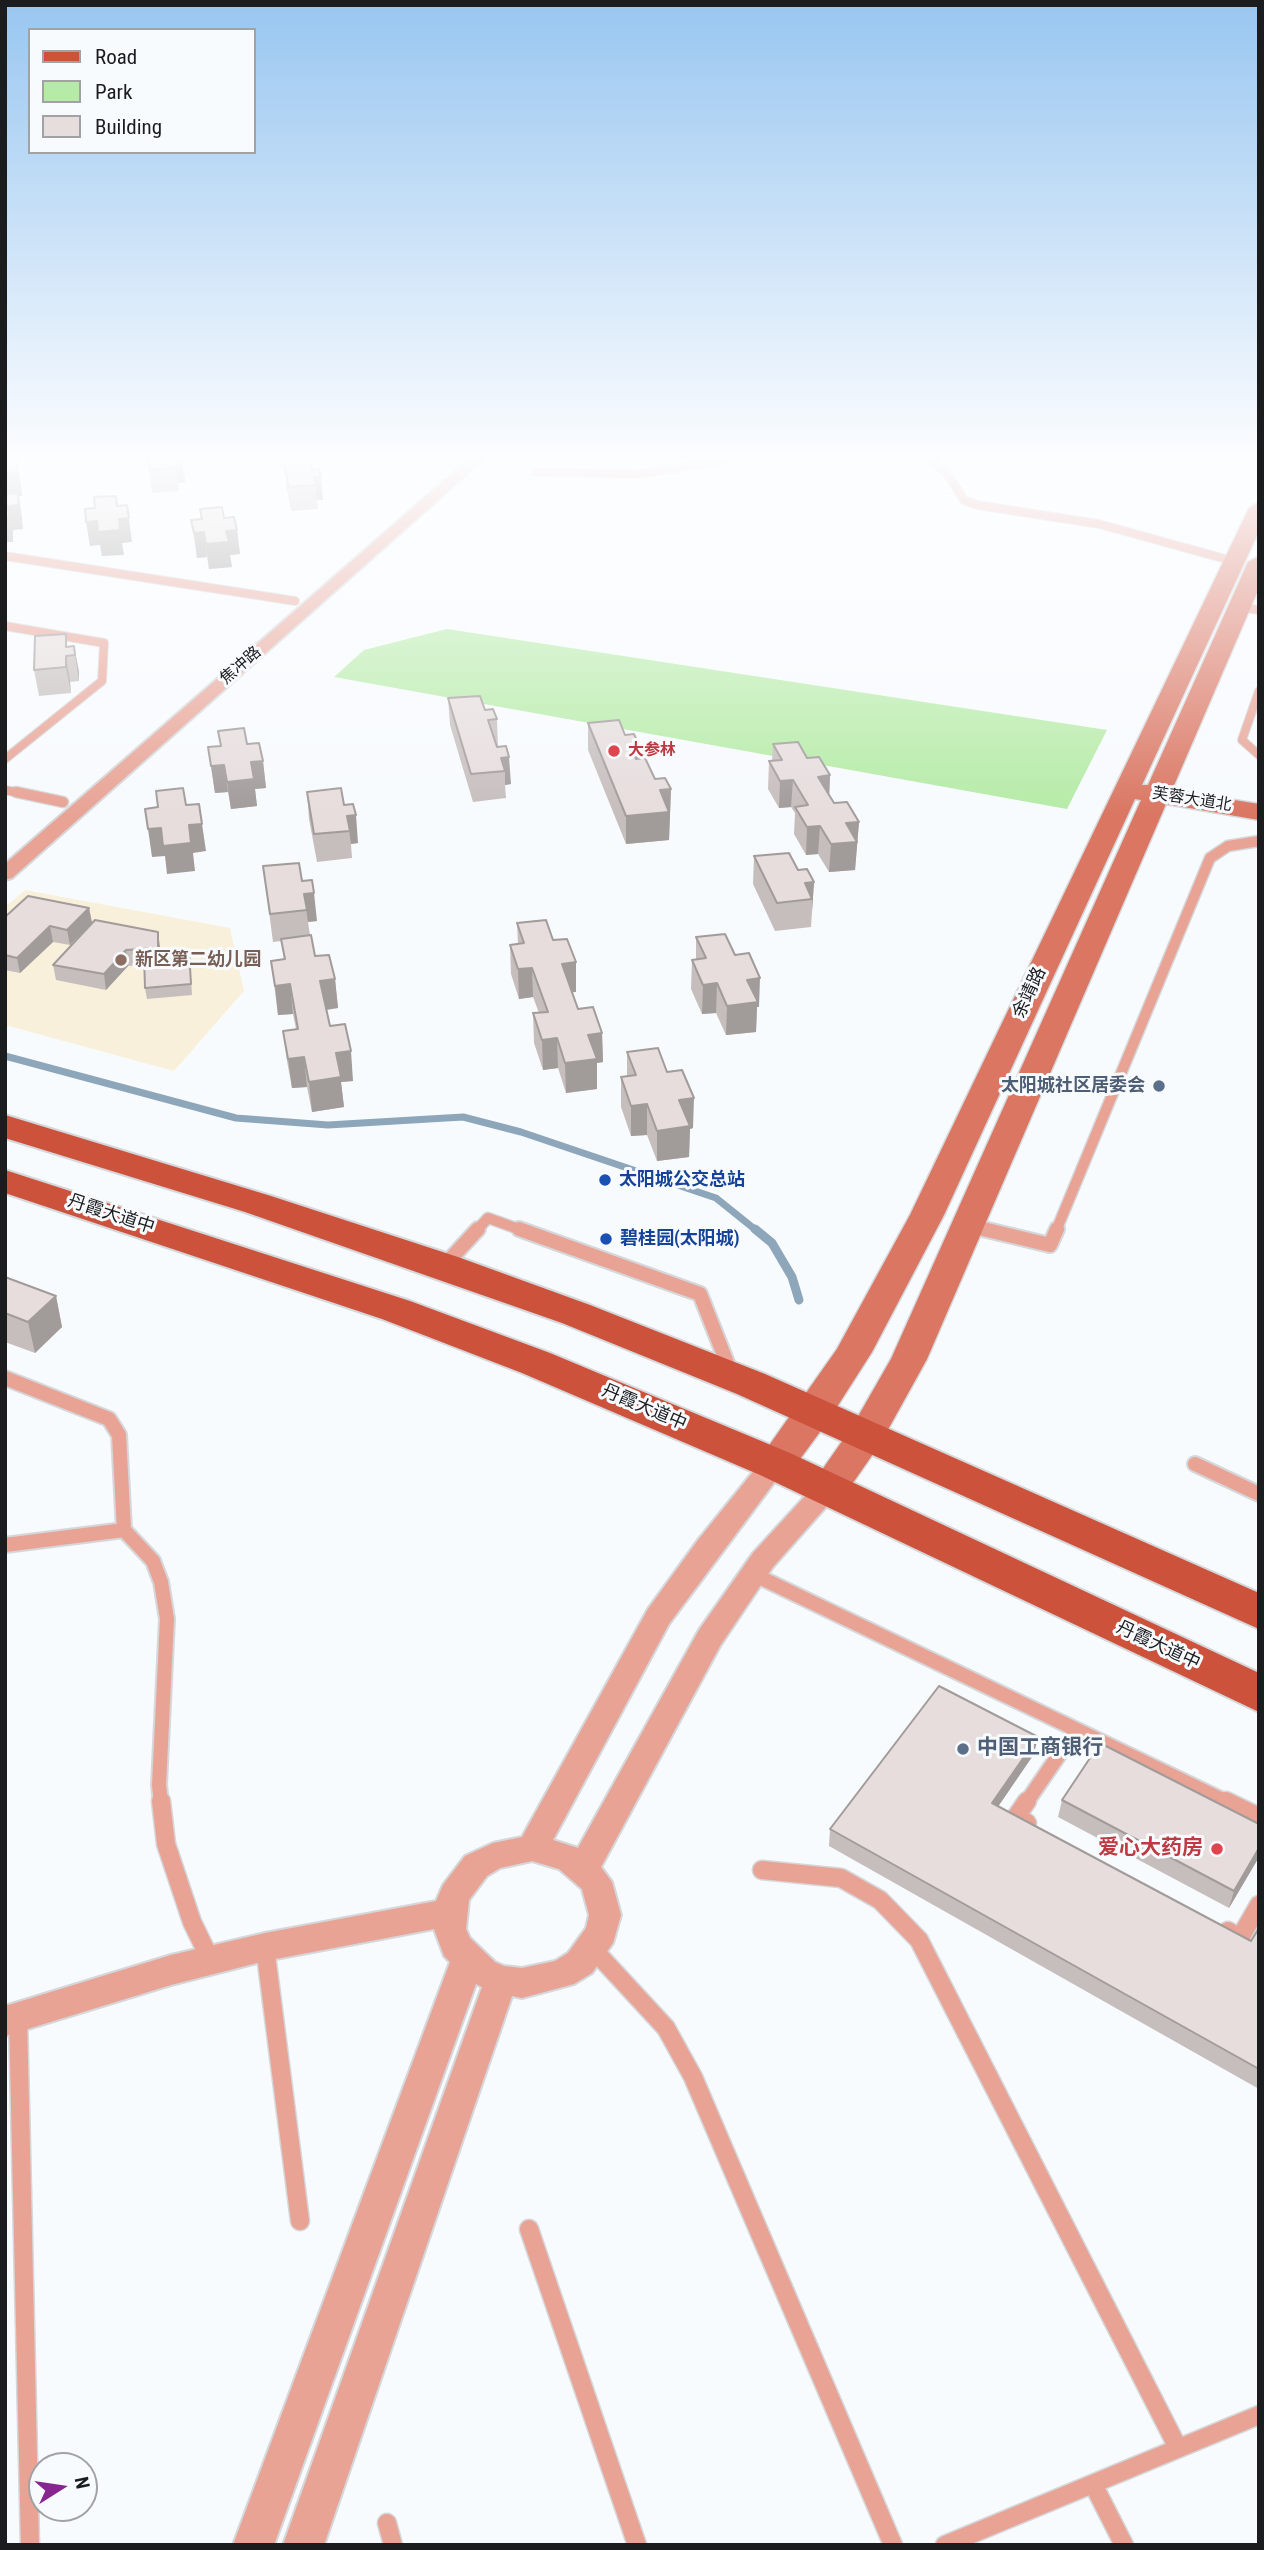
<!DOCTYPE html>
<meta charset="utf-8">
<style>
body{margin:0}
#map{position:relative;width:1264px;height:2550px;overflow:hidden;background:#f8fbfe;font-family:"Roboto Condensed",sans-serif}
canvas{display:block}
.frame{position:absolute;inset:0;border:7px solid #1b1c1e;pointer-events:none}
.legend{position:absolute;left:28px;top:28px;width:228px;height:126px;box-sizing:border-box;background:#f8fbfe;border:2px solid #a0a2a4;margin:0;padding:9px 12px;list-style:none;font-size:21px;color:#1b1c1e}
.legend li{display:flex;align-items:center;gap:14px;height:35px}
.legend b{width:35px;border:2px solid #a0a2a4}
.north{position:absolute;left:28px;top:2452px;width:70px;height:70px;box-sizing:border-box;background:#f8fbfe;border:2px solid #a0a2a4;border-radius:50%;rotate:78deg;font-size:19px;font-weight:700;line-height:28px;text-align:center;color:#1b1c1e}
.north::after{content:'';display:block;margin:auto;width:24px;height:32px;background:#88268f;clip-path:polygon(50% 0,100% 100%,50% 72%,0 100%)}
</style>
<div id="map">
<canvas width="1264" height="2550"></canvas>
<div class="frame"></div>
<ul class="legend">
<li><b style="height:9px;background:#cd523c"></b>Road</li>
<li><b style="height:19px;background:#b5eba6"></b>Park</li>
<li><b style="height:19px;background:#e6dddc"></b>Building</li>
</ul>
<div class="north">N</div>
</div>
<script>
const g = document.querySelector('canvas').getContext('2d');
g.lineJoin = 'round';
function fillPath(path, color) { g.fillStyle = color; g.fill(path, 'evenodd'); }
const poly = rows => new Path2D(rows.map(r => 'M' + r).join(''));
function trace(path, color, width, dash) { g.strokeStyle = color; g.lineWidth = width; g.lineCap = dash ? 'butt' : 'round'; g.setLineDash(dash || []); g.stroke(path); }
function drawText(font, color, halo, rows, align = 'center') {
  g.font = font + ' "Roboto Condensed","Noto Sans SC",sans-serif'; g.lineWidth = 6; g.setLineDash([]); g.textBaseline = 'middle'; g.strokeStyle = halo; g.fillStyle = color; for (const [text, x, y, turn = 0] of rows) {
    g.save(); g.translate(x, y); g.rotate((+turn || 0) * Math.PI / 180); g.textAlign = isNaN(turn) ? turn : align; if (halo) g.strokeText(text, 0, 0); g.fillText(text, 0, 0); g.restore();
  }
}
fillPath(poly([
 [25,890,230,928,244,991,174,1071,5,1025,5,907]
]), '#f8f0da');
fillPath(poly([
 [447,629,1107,730,1067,809,334,677,364,650]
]), '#b5eba6');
trace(poly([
 [5,1056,236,1118,328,1125,463,1117,521,1132,716,1198,757,1231]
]), '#8ea6ba', 7);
trace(poly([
 [755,1229,772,1243,792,1277,799,1300]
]), '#8ea6ba', 9);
const laneFar3 = poly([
 [929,459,948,475,964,500,977,505,1099,524,1233,561],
 [535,472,638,474,731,459],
 [5,556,295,601],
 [1239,607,1259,610],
 [5,626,104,643,102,681,5,759],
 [1259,691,1242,740,1259,755],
 [5,790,24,794]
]);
const laneFar2 = poly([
 [16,792,63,802],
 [969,1226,990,1231],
 [476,1231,488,1218,524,1231],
 [1056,1231,1210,858,1228,846,1259,841]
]);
const laneFar1 = poly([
 [519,1229,700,1294,731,1373],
 [983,1229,1050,1245,1057,1229],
 [444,1266,478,1229],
 [5,1378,109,1419,119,1435,124,1530,153,1561,161,1582,167,1619,159,1785,161,1803],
 [1195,1464,1259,1494],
 [5,1545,124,1530],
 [753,1574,1229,1803],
 [1026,1803,1076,1730]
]);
const lane = poly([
 [161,1801,166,1844,192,1922,211,1961],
 [1027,1801,1016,1817,1027,1823],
 [1226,1801,1259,1817],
 [762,1870,841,1878,880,1900,919,1940,1178,2448],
 [1228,1931,1240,1938,1259,1905],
 [265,1947,300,2221],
 [593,1949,666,2028,693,2077,893,2545],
 [18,2017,30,2545],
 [529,2229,637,2545],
 [1093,2484,1124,2545],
 [387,2523,393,2545],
 [945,2545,1259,2415]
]);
const street = poly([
 [469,459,484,459,12,878,5,880,5,864,469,459],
 [775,1454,785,1457,788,1464,669,1624,553,1840,578,1848,699,1630,753,1553,817,1483,827,1480,837,1483,841,1490,773,1567,720,1646,601,1867,612,1882,621,1915,613,1943,592,1973,574,1984,522,1998,512,1996,324,2545,283,2545,482,1987,476,1984,274,2545,233,2545,450,1962,444,1956,434,1929,265,1961,171,1985,5,2036,5,2006,171,1955,265,1933,436,1901,443,1885,465,1856,493,1843,522,1837,648,1609,698,1540,765,1457,775,1454],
 [532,1861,559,1869,582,1889,589,1915,586,1928,568,1953,555,1961,522,1968,504,1966,495,1962,470,1938,466,1929,469,1900,487,1876,500,1868,532,1861]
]);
const secondary = poly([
 [1259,502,1259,531,1142,785,1148,785,1248,562,1259,556,1259,588,1172,790,1259,804,1259,820,1166,804,927,1359,880,1444,841,1500,827,1504,813,1500,808,1490,852,1427,891,1359,1141,800,1135,799,944,1215,872,1352,828,1421,789,1474,775,1478,761,1474,756,1464,837,1349,910,1215,1249,508,1259,502]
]);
const primary = poly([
 [5,1115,271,1196,458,1257,590,1305,765,1374,1259,1593,1259,1629,737,1394,562,1323,245,1212,5,1138,5,1115],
 [5,1170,410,1301,550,1353,790,1453,1259,1673,1259,1712,760,1475,522,1373,382,1319,5,1193,5,1170]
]);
trace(laneFar3, '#d5d7da', 10);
trace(laneFar2, '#d5d7da', 13);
trace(laneFar1, '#d5d7da', 18);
trace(lane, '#d5d7da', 21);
trace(street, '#d5d7da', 4);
trace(secondary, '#d5d7da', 3);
trace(primary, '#d5d7da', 4);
trace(laneFar3, '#e8a395', 8);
trace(laneFar2, '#e8a395', 10);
trace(laneFar1, '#e8a395', 14);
trace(lane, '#e8a395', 18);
fillPath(street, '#e8a395');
fillPath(secondary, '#da7662');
fillPath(primary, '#cd523c');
fillPath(poly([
 [148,459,182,459,185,482,178,483,179,491,152,493],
 [284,462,312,470,321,476,323,500,317,500,318,509,291,511,286,485],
 [200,509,224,518,237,530,240,554,230,555,232,567,209,569,207,557,197,558,191,520,201,520],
 [74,646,79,672,79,681,70,682,71,693,39,696,34,670,68,647],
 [448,698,485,710,497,719,498,746,497,746,511,784,505,785,506,798,473,802,450,725],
 [588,723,639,759,655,779,671,789,669,840,626,844,588,750],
 [247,744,263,761,266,788,255,789,257,806,231,809,228,792,215,793,208,747],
 [773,744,807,758,830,775,829,795,834,803,859,822,855,870,829,872,818,854,806,855,794,834,795,813,791,807,779,808,768,789,769,761,772,761],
 [307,792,344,805,358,843,351,844,352,858,317,862,309,819],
 [754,856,798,870,814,882,811,927,775,931,753,884],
 [263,866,302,881,317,921,308,922,310,935,315,956,335,979,338,1008,327,1010,330,1026,353,1081,341,1082,344,1107,312,1112,307,1087,292,1088,287,1061,283,1031,296,1029,293,1014,278,1015,271,961,284,959,281,941,273,942],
 [89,908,92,923,70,945,53,942,20,973,5,970,5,917],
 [95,920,160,947,160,953,190,961,192,995,147,999,145,988,144,965,128,966,106,990,56,980,53,965],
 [517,923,553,940,576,992,572,992,578,1009,602,1033,603,1062,597,1063,597,1089,566,1093,558,1068,543,1070,534,1043,533,1013,539,1013,533,997,519,999,511,974,510,945,518,944],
 [696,937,759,1007,757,1007,756,1032,726,1035,716,1013,702,1014,691,989,692,960,696,959],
 [627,1052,667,1072,693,1128,690,1129,689,1157,657,1161,647,1135,631,1136,621,1107,621,1077,627,1076],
 [5,1277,56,1296,62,1327,35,1353,5,1342],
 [1034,1754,998,1806,1251,1941,1259,1928,1259,2089,829,1846,830,1829],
 [1062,1800,1259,1824,1259,1857,1229,1908,1058,1817]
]), '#c6bebd');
fillPath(poly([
 [7,459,8,459,11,473,17,461,21,484,22,496,19,496,22,517,23,529,13,530,13,542,5,542],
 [182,459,185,482,178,483,174,460],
 [321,476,323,500,317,500,314,477],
 [116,496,119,519,127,505,132,542,122,543,124,555,102,556,100,545,90,546,86,522],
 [237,530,240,554,230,555,232,567,209,569,206,544,226,531],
 [204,532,207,557,197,558,194,533],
 [74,646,79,672,79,681,75,655],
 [66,656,70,682,71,693,66,667],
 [5,719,7,727,6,737,5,737],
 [639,745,639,772,630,746],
 [509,757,511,784,505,785,505,771,501,758],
 [263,761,266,788,255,789,257,806,231,809,227,782,251,762],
 [224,765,228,792,215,793,211,766],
 [830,775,829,802,818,777],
 [793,780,791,807,779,808,780,781],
 [671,789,669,840,626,844,626,816,660,790],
 [356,815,358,843,351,844,347,816],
 [859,822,855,870,829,872,831,844,846,823],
 [202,824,206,851,193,853,195,871,167,874,165,856,152,857,148,829],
 [820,826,818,854,806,855,807,827],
 [814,882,812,911,812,899,805,883],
 [314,893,317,921,308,922,304,894],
 [89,908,92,923,70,945,67,930],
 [50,926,53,942,20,973,17,958],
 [158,932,160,947,161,964,158,948],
 [126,950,128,966,106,990,104,974],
 [576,962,576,992,563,993,562,964],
 [532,968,533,997,519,999,518,969],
 [760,978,759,1007,757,1007,756,1032,726,1035,727,1006,747,980],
 [335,979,338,1008,323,1010,320,981],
 [717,983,716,1013,702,1014,703,985],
 [290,984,293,1014,278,1015,275,986],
 [602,1033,603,1062,597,1063,597,1089,566,1093,565,1063,588,1035],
 [557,1038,558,1068,543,1070,542,1040],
 [351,1051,353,1081,341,1082,344,1107,312,1112,309,1082,336,1053],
 [304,1057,307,1087,292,1088,288,1059],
 [694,1098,693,1128,690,1129,689,1157,657,1161,657,1131,679,1100],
 [647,1104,647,1135,631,1136,631,1106],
 [56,1296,62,1327,35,1353,28,1322],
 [1038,1737,1034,1754,989,1820,992,1803],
 [1259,1848,1259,1857,1229,1908,1234,1891]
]), '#a19b9a');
const building = poly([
 [5,459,7,459,7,462,17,461,17,472,8,473,8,494,18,493,19,505,8,506,9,517,5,518,5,459],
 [148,459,182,459,174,460,175,468,149,470,148,459],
 [310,460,312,470,319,469,321,476,314,477,316,485,289,487,284,462,310,460],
 [116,496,117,506,127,505,129,518,119,519,120,530,98,532,97,521,86,522,85,509,95,508,94,497,116,496],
 [222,507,224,518,234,517,237,530,226,531,229,542,206,544,204,532,194,533,191,520,202,519,200,509,222,507],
 [66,634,66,647,74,646,75,655,66,656,66,667,34,670,35,636,66,634],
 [480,696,485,710,493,709,497,719,488,720,497,747,506,746,509,757,501,758,505,771,471,774,448,698,480,696],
 [619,720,625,735,634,734,639,745,630,746,636,759,645,758,655,779,665,778,671,789,660,790,669,812,626,816,588,723,619,720],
 [244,728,247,744,259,743,263,761,251,762,254,779,227,782,224,765,211,766,208,747,221,746,218,731,244,728],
 [798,742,807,758,819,757,830,775,818,777,834,803,847,802,859,822,846,823,857,842,831,844,820,826,807,827,795,807,808,805,793,780,780,781,769,761,782,760,773,744,798,742],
 [183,788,186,805,199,804,202,824,189,825,191,843,163,846,161,828,148,829,145,809,158,807,156,791,183,788],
 [341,788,344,805,353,804,356,815,347,816,350,831,314,834,307,792,341,788],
 [789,853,798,870,807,869,814,882,805,883,812,899,777,903,754,856,789,853],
 [299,863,302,881,312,880,314,893,304,894,307,910,270,914,263,866,299,863],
 [28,896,89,908,67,930,50,926,17,958,5,955,5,917,28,896],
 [95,920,158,932,158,948,126,950,104,974,53,965,95,920],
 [546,920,553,940,567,939,576,962,562,964,578,1009,593,1007,602,1033,588,1035,597,1059,565,1063,557,1038,542,1040,533,1013,548,1012,532,968,518,969,510,945,524,943,517,923,546,920],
 [725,934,735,955,749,953,760,978,747,980,758,1002,727,1006,717,983,703,985,692,960,706,958,696,937,725,934],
 [311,935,315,956,329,955,335,979,320,981,330,1026,345,1024,351,1051,336,1053,341,1077,309,1082,304,1057,288,1059,283,1031,298,1029,290,984,275,986,271,961,285,959,281,939,311,935],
 [189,950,191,984,145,988,144,954,189,950],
 [658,1048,667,1072,682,1070,694,1098,679,1100,690,1126,657,1131,647,1104,631,1106,621,1077,636,1075,627,1052,658,1048],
 [5,1277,56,1296,28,1322,5,1313,5,1277],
 [939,1686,1038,1737,992,1803,1251,1941,1259,1928,1259,2069,830,1829,939,1686],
 [1100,1743,1259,1824,1259,1848,1234,1891,1062,1800,1100,1743]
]);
fillPath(building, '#e6dddc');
trace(building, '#a19b9a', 2);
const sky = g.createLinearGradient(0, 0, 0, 816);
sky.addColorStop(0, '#98c6f0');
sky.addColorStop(0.56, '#fcfdff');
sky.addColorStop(1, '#fcfdff00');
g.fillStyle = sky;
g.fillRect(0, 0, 1264, 816);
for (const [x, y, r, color] of [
 [614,751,7,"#e0444e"],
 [121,960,7,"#8d6e63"],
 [1159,1086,7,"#5c6f8a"],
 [605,1180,7,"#1a4fb4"],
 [606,1239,7,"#1a4fb4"],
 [963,1749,7,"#5c6f8a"],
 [1217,1849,7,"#e0444e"]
]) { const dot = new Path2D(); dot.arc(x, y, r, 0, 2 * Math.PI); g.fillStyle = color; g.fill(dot); trace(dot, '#f8fbfe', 2.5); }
drawText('16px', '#1b1c1e', '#f8fbfe', [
 ["焦冲路",241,666,-41],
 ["芙蓉大道北",1192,800,9]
]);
drawText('bold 16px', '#be3a42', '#f8fbfe', [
 ["大参林",628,751]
], 'left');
drawText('bold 18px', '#785e54', '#f8fbfe', [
 ["新区第二幼儿园",135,960]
], 'left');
drawText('18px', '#1b1c1e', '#f8fbfe', [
 ["余靖路",1030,993,-65],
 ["丹霞大道中",111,1215,18],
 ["丹霞大道中",644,1408,23],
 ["丹霞大道中",1158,1646,25]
]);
drawText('bold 18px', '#4e5e75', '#f8fbfe', [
 ["太阳城社区居委会",1145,1086]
], 'right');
drawText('bold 18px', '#164399', '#f8fbfe', [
 ["太阳城公交总站",619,1180],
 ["碧桂园(太阳城)",620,1239]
], 'left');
drawText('bold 21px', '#4e5e75', '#f8fbfe', [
 ["中国工商银行",977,1749]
], 'left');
drawText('bold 21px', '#be3a42', '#f8fbfe', [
 ["爱心大药房",1203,1849]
], 'right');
</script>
